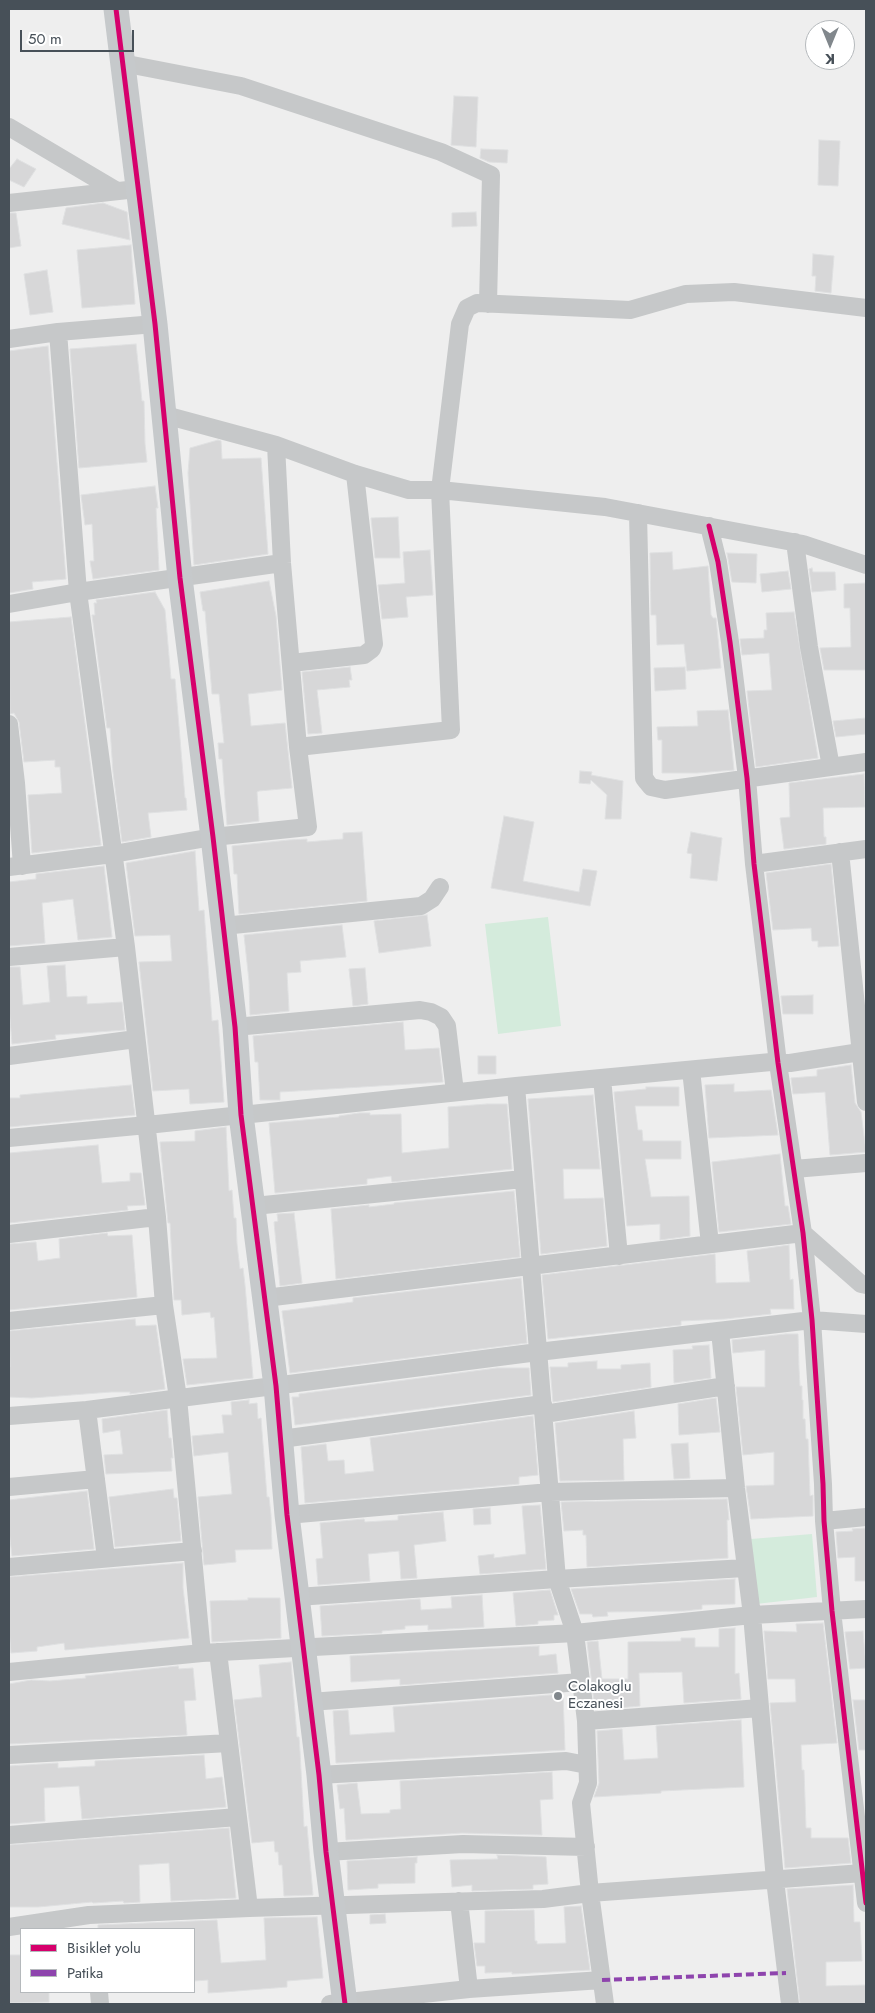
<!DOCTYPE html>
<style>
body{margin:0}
#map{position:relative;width:875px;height:2013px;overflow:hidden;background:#eee;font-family:Jost,sans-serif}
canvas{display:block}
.frame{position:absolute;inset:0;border:10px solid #475058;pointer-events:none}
.legend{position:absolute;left:20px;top:1928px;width:175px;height:65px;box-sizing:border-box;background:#fff;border:1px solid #b5b9bc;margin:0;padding:6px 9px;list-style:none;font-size:15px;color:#475058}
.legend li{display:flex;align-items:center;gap:10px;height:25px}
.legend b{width:25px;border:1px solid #b5b9bc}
.north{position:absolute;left:805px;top:20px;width:50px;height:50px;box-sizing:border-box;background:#fff;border:1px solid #b5b9bc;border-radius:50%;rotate:180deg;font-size:14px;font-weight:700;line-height:20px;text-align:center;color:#475058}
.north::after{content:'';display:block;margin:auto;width:18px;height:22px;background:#81878c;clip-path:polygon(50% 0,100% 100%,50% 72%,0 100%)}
.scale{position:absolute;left:20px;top:30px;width:114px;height:22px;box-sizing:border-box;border:2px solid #475058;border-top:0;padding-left:6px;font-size:15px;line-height:18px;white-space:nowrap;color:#475058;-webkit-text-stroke:4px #fff;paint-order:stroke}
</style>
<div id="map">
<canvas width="875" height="2013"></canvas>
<div class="frame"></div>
<ul class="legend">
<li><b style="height:6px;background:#d6006c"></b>Bisiklet yolu</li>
<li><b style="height:6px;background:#8e44ad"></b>Patika</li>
</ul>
<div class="north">K</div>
<div class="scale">50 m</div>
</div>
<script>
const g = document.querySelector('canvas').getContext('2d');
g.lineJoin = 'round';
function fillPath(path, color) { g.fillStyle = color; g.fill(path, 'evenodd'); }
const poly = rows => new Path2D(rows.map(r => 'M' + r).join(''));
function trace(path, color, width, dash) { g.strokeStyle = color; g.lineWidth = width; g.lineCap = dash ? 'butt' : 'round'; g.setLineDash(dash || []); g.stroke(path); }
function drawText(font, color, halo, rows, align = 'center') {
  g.font = font + ' Jost,sans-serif'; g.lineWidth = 4; g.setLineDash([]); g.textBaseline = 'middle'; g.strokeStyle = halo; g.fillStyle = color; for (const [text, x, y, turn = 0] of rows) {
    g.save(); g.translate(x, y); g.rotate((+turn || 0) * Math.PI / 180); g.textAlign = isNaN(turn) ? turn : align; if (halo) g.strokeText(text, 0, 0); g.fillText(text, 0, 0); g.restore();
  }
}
fillPath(poly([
 [548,917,561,1026,498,1034,485,924],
 [812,1534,817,1597,756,1604,751,1539]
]), '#d4ebdc');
const building = poly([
 [454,96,478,97,476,147,451,145,454,96],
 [819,140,840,141,838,186,818,185,819,140],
 [481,149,508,150,507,163,489,162,480,158,481,149],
 [17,159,36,169,24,187,9,180,9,169,17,159],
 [103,203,127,212,130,240,62,224,66,208,103,203],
 [476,212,477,226,452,227,452,213,476,212],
 [9,213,16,213,21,246,9,248,9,213],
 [131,245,135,304,82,308,77,250,131,245],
 [813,254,834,256,831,293,815,291,816,276,812,276,813,254],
 [47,270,53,312,30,315,24,274,47,270],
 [136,344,142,401,144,401,145,444,147,462,79,468,70,349,136,344],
 [48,346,66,579,32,582,33,589,9,593,9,351,48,346],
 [218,440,221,441,222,459,261,458,268,554,194,565,188,473,190,448,218,440],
 [155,486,158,508,156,508,159,570,93,579,90,561,94,561,92,524,85,525,81,495,155,486],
 [398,517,400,558,375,558,371,518,398,517],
 [430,550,433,595,406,597,408,617,382,619,378,585,405,583,403,552,430,550],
 [672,552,673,570,708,566,711,615,713,618,716,618,721,668,687,671,684,644,657,645,656,615,651,615,650,553,672,552],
 [727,553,757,554,756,583,732,582,727,553],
 [812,568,813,572,835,572,836,590,812,592,809,569,812,568],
 [788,571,791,589,762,592,760,574,788,571],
 [269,581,276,616,282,690,248,694,251,726,285,723,292,788,259,791,257,792,259,821,227,825,222,759,219,759,218,743,224,743,219,694,212,694,205,611,203,611,200,592,269,581],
 [866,583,866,670,824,670,820,648,851,647,850,608,844,608,844,584,866,583],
 [155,592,165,610,171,679,175,679,185,798,186,798,187,810,148,813,151,837,122,842,113,772,110,728,107,728,92,615,95,615,94,603,97,603,96,600,155,592],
 [794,612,818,758,756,767,747,691,772,690,769,653,742,655,740,639,764,638,764,630,767,630,766,613,794,612],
 [71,617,101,845,32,853,28,795,62,793,60,767,55,767,55,760,24,762,19,722,14,713,10,714,9,622,71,617],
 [350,667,352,680,349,680,350,687,317,690,322,733,308,734,302,672,350,667],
 [685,667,686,689,655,691,654,668,685,667],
 [728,710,734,770,697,773,662,773,662,740,658,740,657,727,698,726,697,711,728,710],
 [866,718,866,734,836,737,833,721,866,718],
 [580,771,592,772,591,775,623,781,621,819,605,819,607,795,591,780,590,784,579,783,580,771],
 [864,774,865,807,823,808,824,837,826,837,826,844,784,849,780,818,790,817,789,783,864,774],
 [504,816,534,822,523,881,579,892,583,869,597,871,590,906,491,888,504,816],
 [362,832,367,901,239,914,237,874,234,874,232,846,289,840,307,839,307,842,343,839,343,833,362,832],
 [691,832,722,838,717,881,690,878,692,854,687,853,691,832],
 [195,851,199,911,204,910,212,1021,218,1020,224,1102,190,1104,189,1089,153,1091,139,962,172,961,170,935,135,936,126,863,195,851],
 [831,864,839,946,818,947,818,941,812,941,811,928,773,930,766,873,831,864],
 [104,866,112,937,78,940,73,899,42,903,45,943,9,946,9,882,36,879,36,874,104,866],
 [427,915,431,946,379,953,374,921,427,915],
 [342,925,346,957,300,961,301,972,287,973,289,1011,250,1015,249,981,244,935,342,925],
 [65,965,67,997,87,996,87,1004,122,1002,125,1030,55,1035,56,1039,12,1044,9,1006,9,967,20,967,23,1005,50,1002,47,966,65,965],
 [365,968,368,1004,353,1006,349,969,365,968],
 [813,995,813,1014,783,1014,781,996,813,995],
 [403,1022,405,1050,439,1048,443,1082,280,1092,280,1100,260,1100,258,1062,255,1062,253,1036,403,1022],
 [478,1056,496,1056,496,1074,478,1074,478,1056],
 [851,1065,855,1103,861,1112,866,1152,830,1155,825,1092,793,1094,791,1078,817,1076,817,1070,851,1065],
 [734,1084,734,1092,771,1090,778,1135,709,1138,705,1085,734,1084],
 [131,1085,135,1115,9,1127,9,1098,20,1098,20,1095,131,1085],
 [646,1087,679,1087,679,1106,635,1106,638,1130,642,1130,643,1141,681,1141,681,1159,645,1159,651,1197,689,1196,690,1236,660,1240,660,1224,627,1226,614,1092,646,1089,646,1087],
 [593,1095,600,1169,563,1169,564,1199,603,1198,607,1246,541,1254,528,1099,593,1095],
 [487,1104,507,1104,512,1169,392,1182,391,1176,367,1179,367,1184,275,1193,269,1123,339,1117,339,1116,359,1113,370,1113,370,1115,401,1114,402,1153,449,1148,448,1107,487,1104],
 [226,1127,229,1191,232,1190,234,1218,236,1218,237,1244,240,1269,243,1268,245,1285,253,1378,187,1385,183,1359,217,1358,214,1317,211,1318,210,1312,182,1315,181,1300,174,1300,170,1223,168,1223,160,1142,195,1141,195,1131,226,1127],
 [98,1145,102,1183,130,1181,130,1173,141,1173,145,1205,127,1206,128,1210,9,1223,9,1153,98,1145],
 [780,1154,785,1206,788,1206,791,1224,719,1232,712,1162,780,1154],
 [514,1191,520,1257,336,1279,331,1209,369,1205,369,1207,394,1204,394,1203,514,1191],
 [294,1213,302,1283,280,1286,274,1222,278,1221,277,1214,294,1213],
 [107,1233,108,1236,132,1235,137,1297,9,1310,9,1244,36,1242,38,1261,60,1258,59,1239,107,1233],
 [789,1245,790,1280,793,1279,794,1309,770,1309,771,1314,725,1319,681,1321,681,1325,548,1339,542,1275,715,1254,716,1283,750,1282,747,1251,789,1245],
 [521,1278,527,1343,290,1373,282,1311,353,1302,353,1298,521,1278],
 [135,1319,136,1326,156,1325,165,1389,130,1394,130,1392,111,1392,32,1398,9,1397,9,1368,10,1367,9,1331,135,1319],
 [786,1334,798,1334,799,1368,800,1386,802,1386,802,1400,803,1400,803,1419,805,1419,806,1439,808,1439,810,1496,813,1495,813,1516,751,1519,746,1486,774,1485,774,1452,743,1455,736,1387,765,1387,765,1350,733,1353,732,1340,786,1334],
 [709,1345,711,1378,674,1383,673,1350,693,1349,692,1346,709,1345],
 [597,1361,597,1369,621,1369,621,1365,650,1363,651,1387,553,1402,550,1367,568,1367,568,1363,597,1361],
 [497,1368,529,1368,531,1395,295,1425,292,1397,299,1397,299,1394,497,1368],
 [716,1398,720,1432,679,1435,678,1404,716,1398],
 [249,1400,249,1404,257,1403,258,1419,261,1418,267,1497,269,1497,271,1515,272,1549,235,1550,236,1562,204,1565,198,1497,232,1494,228,1452,194,1456,192,1436,224,1433,222,1415,232,1415,231,1402,249,1400],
 [167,1410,169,1438,171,1438,173,1458,171,1458,172,1471,106,1474,104,1455,123,1454,120,1430,103,1433,102,1419,167,1410],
 [634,1411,636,1438,623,1439,624,1480,560,1481,555,1423,634,1411],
 [533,1416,538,1475,519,1477,519,1484,305,1503,301,1447,326,1444,328,1461,344,1460,345,1474,374,1471,370,1438,533,1416],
 [688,1443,690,1478,674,1479,671,1444,688,1443],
 [173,1489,174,1498,177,1498,181,1541,115,1547,109,1497,173,1489],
 [87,1491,94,1549,12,1556,9,1531,9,1500,87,1491],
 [727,1499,729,1520,727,1520,728,1558,587,1567,586,1535,583,1535,583,1530,564,1531,561,1502,727,1499],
 [540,1505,546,1569,480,1574,478,1556,494,1554,494,1558,526,1554,522,1506,540,1505],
 [490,1508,491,1524,474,1525,473,1509,490,1508],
 [443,1512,446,1541,414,1545,417,1578,401,1579,399,1551,368,1554,370,1581,318,1585,316,1559,323,1558,320,1523,364,1519,365,1522,398,1520,398,1516,443,1512],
 [866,1528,866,1581,855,1581,855,1557,838,1558,836,1532,853,1531,852,1529,866,1528],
 [183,1563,183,1588,189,1638,65,1650,64,1643,37,1647,37,1651,11,1653,9,1629,9,1577,183,1563],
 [735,1579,735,1604,702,1605,702,1609,684,1611,607,1612,608,1616,593,1617,592,1614,580,1614,571,1589,735,1579],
 [550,1590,558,1615,554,1615,554,1620,538,1621,538,1624,516,1626,513,1593,550,1590],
 [482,1595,484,1627,428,1630,428,1625,405,1626,405,1629,382,1631,382,1633,322,1636,320,1606,420,1599,421,1610,452,1608,451,1597,482,1595],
 [248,1598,280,1598,281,1638,212,1642,210,1601,248,1600,248,1598],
 [823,1623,837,1743,801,1745,802,1770,804,1770,806,1828,811,1828,811,1838,848,1838,851,1863,785,1868,770,1703,796,1702,795,1679,768,1679,764,1631,797,1632,796,1624,823,1623],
 [735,1628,735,1674,739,1673,741,1699,684,1703,682,1672,639,1673,640,1706,595,1710,587,1642,598,1641,602,1679,628,1679,628,1642,681,1641,681,1638,695,1638,695,1647,719,1647,719,1629,735,1628],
 [863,1631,866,1668,850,1669,845,1632,863,1631],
 [539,1646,539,1656,556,1654,558,1673,400,1685,400,1679,351,1682,350,1656,539,1646],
 [291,1662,297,1737,299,1737,300,1751,304,1827,307,1826,313,1895,284,1896,282,1865,279,1865,278,1852,275,1852,274,1841,252,1843,234,1700,262,1697,259,1665,291,1662],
 [178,1666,179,1669,193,1668,196,1700,184,1701,187,1735,9,1744,9,1684,31,1680,50,1681,86,1678,85,1676,178,1666],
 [563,1694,565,1750,336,1763,333,1711,348,1710,350,1735,395,1732,393,1707,563,1694],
 [853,1700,866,1700,866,1750,859,1750,853,1700],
 [741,1720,744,1787,661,1791,661,1793,594,1797,599,1783,597,1731,622,1729,624,1760,658,1758,656,1726,741,1720],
 [204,1755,206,1779,222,1777,226,1807,82,1819,79,1786,44,1788,45,1821,9,1824,9,1766,58,1763,58,1768,95,1766,95,1761,204,1755],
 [552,1772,553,1799,540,1800,542,1835,462,1833,346,1840,344,1808,340,1809,337,1785,357,1783,361,1814,390,1813,390,1810,401,1809,400,1781,552,1772],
 [229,1828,236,1898,171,1901,169,1863,139,1865,140,1902,124,1903,123,1901,93,1903,92,1902,38,1907,9,1907,9,1845,229,1828],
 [497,1855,546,1857,548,1884,533,1885,533,1889,472,1891,472,1885,452,1887,450,1860,498,1859,497,1855],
 [417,1857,417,1863,415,1863,415,1883,378,1884,378,1888,348,1890,347,1861,417,1857],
 [853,1885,854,1922,860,1922,862,1961,826,1962,826,1986,866,1985,866,2004,800,2004,787,1889,853,1885],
 [581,1906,590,1970,512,1974,512,1972,485,1973,485,1966,477,1966,474,1943,485,1943,485,1911,534,1910,535,1941,537,1941,537,1944,566,1943,564,1907,581,1906],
 [385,1914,386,1923,370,1924,370,1915,385,1914],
 [317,1917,323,1978,287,1981,287,1987,224,1992,208,1993,208,1980,194,1981,194,1929,98,1929,98,1925,217,1920,221,1963,266,1960,264,1918,317,1917],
 [9,1955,21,1955,21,1992,49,1992,49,2002,9,2003,9,1955]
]);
fillPath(building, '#d7d7d8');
trace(building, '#dfe0e1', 1);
trace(poly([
 [122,63,241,86,441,152,491,175,488,304],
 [9,127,117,191],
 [9,203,137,189],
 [58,332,78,592,126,947,157,1217,164,1305,178,1398,202,1653],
 [9,339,58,332,155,324],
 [165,415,276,445,355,474,409,490,440,490,605,507,803,544,866,565],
 [638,513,644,778,647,782,651,787,665,790,866,762],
 [709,526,718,562,730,642,747,778,754,864,778,1063,803,1233,812,1320,823,1484,824,1521,832,1611,866,1903],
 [795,542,809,647,831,767],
 [9,604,78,592,282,563],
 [291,663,364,655,372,649,374,644,355,474],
 [9,724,16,783,22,866],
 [298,747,451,730,440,490,460,324,467,308,477,303,630,310,686,294,734,292,866,308],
 [840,852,866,1102],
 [754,864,866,849],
 [9,867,113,854,213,837,308,827,298,747,282,563,276,445],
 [223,926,421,906,432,899,440,887],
 [9,957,126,947],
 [235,1027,420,1010,431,1012,441,1017,447,1026,455,1092],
 [9,1056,136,1039],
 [691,1070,710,1244],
 [602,1078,619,1256],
 [516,1086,557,1579,575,1633,586,1721,588,1783,581,1803,590,1893,605,2004],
 [9,1138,147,1125,516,1086,771,1062,790,1063,860,1052],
 [794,1169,866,1163],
 [254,1206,523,1179],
 [9,1234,157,1217],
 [265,1298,803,1233,861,1284,866,1285],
 [9,1321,164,1305],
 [720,1331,736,1488,752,1615,775,1880,790,2004],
 [87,1410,106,1558],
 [544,1414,726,1386],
 [9,1416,87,1410,538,1352,812,1320,866,1324],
 [281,1439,543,1404],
 [9,1487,96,1479],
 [287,1515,550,1492,736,1488],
 [824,1521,866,1517],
 [9,1567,193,1551],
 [297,1597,557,1579,745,1568],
 [218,1652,249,1908],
 [9,1672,202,1653,575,1633,752,1615,866,1609],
 [310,1702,581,1682],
 [586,1721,760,1708],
 [9,1755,229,1743],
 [319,1775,566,1761,587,1765],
 [9,1835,238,1817],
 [326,1852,463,1844,586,1847],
 [459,1901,469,1989],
 [9,1927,89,1915,249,1908,543,1899,590,1893,863,1873],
 [99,1992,100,2004],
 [330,2004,469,1989,602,1980]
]), '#c6c8c9', 18);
trace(poly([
 [116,9,155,324,180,578,213,837,235,1027,241,1115,276,1386,287,1515,319,1775,326,1852,345,2004]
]), '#c6c9cb', 25);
trace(poly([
 [602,1980,786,1973]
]), '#8e44ad', 4, [8, 4]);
trace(poly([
 [116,9,155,324,180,578,213,837,235,1027,241,1115,276,1386,287,1515,319,1775,326,1852,345,2004],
 [709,526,718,562,730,642,747,778,754,864,778,1063,803,1233,812,1320,823,1484,824,1521,832,1611,866,1903]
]), '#d6006c', 5);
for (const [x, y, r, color] of [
 [558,1696,5,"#81878c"]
]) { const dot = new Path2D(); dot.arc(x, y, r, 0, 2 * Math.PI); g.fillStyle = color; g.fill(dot); trace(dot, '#fff', 2); }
drawText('15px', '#475058', '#fff', [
 ["Colakoglu",568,1687],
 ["Eczanesi",568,1704]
], 'left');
</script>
